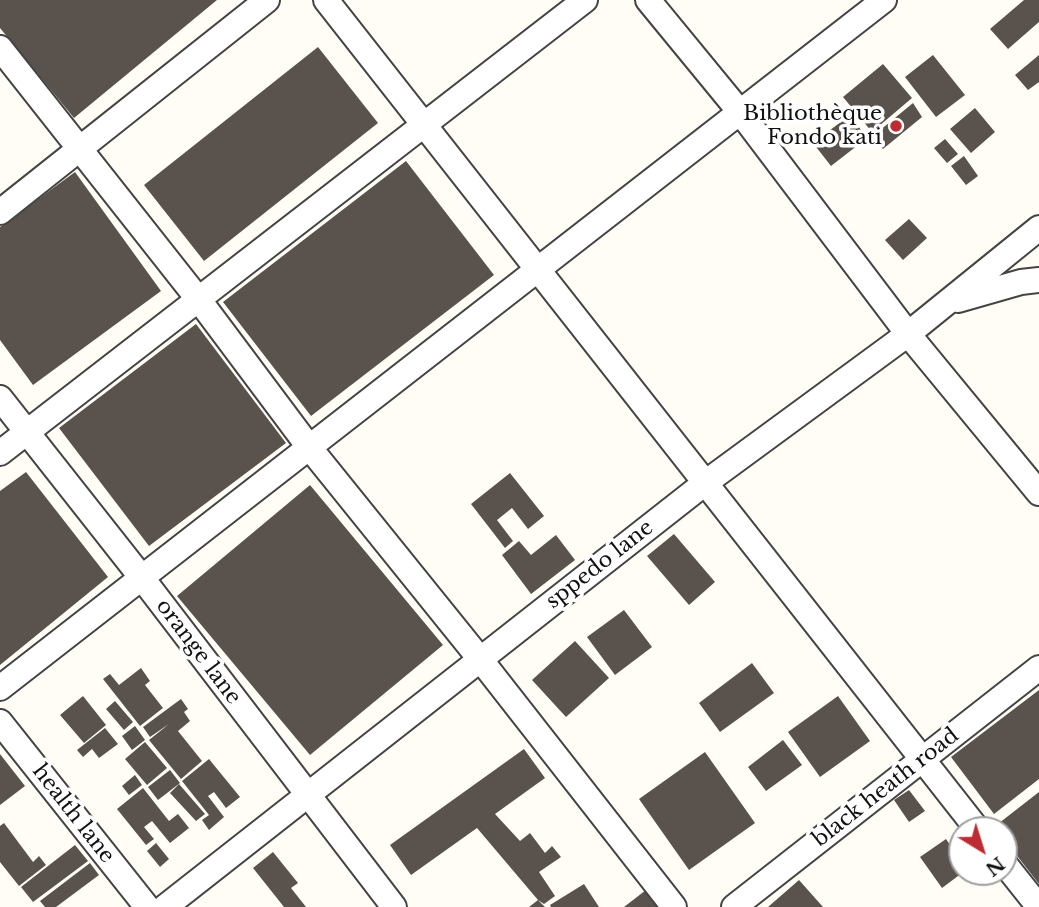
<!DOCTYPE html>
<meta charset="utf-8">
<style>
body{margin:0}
#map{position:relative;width:1039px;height:907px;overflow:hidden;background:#fffdf5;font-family:"Libre Baskerville",serif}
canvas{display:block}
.north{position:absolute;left:948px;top:816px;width:70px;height:70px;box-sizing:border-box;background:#fff;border:2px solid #a0a0a0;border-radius:50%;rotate:142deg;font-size:19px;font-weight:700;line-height:28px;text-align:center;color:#111}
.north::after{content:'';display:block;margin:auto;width:24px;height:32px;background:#bd2c33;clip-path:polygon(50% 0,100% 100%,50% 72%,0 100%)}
</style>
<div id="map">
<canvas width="1039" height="907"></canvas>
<div class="north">N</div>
</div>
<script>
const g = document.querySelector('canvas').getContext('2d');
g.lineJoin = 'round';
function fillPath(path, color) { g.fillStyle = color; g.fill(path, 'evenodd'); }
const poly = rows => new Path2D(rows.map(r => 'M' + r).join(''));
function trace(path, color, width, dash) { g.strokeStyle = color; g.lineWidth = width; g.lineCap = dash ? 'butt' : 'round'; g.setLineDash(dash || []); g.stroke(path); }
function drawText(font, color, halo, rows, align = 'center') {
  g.font = font + ' "Libre Baskerville",serif'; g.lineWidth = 7; g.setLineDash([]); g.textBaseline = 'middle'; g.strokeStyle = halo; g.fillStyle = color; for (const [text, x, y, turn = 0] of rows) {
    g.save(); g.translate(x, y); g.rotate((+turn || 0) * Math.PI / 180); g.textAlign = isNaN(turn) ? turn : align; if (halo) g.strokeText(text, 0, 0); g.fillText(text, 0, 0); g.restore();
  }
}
fillPath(poly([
 [0,0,217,0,74,118,0,28],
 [1024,0,1039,0,1039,22,1008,49,990,29],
 [318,47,378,123,204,261,144,185],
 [933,55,965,95,936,117,905,77],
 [1039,55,1039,82,1028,90,1015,75],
 [883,64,912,98,872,132,843,97],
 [913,103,922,117,883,149,873,136],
 [975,108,995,132,971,153,950,129],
 [850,115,867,138,831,166,813,143],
 [945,139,958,154,947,163,934,148],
 [964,156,978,176,966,185,951,166],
 [406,161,494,275,311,416,223,302],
 [75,172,161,291,33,385,0,340,0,227],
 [909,219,927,238,903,260,885,240],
 [196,324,286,443,149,546,59,428],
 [26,472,108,577,0,665,0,491],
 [510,473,544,516,528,529,512,508,497,520,513,541,505,548,471,504],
 [310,485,443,645,310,755,177,596],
 [674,534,715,582,689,605,647,556],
 [556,535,575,560,531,594,502,555,519,541,531,555],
 [624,610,652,647,615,675,587,637],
 [575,641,609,678,566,717,532,680],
 [752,663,774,693,720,732,699,703],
 [141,668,150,681,145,685,163,708,140,726,103,679,110,674,119,685],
 [1039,690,1039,779,994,814,951,757],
 [83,696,106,725,84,743,60,715],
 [838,696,870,741,820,777,788,732],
 [181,699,188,709,184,712,190,721,178,731,202,761,181,779,149,740,169,724,150,737,143,727],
 [115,701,133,722,124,730,106,709],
 [135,726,145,740,132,750,122,736],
 [105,728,118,744,99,758,92,749,83,757,77,750],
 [783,740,802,765,766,791,748,767],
 [145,742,167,768,147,785,125,759],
 [524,749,545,778,495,814,520,841,530,833,545,853,552,846,561,857,539,872,555,896,544,904,538,900,545,907,529,907,538,900,477,828,411,875,390,845],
 [705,752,755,823,689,870,639,799],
 [0,754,25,786,0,805],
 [209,759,240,797,226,808,214,792,208,796,224,817,209,830,202,820,209,815,182,781],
 [170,770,180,783,158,800,148,787],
 [135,775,142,785,129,795,122,786],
 [179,784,205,814,196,821,170,793],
 [143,788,169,821,178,814,189,828,170,843,152,821,144,827,154,839,146,845,117,809],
 [909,790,925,811,909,822,894,800],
 [1039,792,1039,884,1004,839,1004,830,997,830,994,827],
 [4,823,33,862,39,856,46,865,19,886,0,862,0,826],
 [946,839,962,862,962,873,942,888,920,857],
 [156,843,169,859,160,867,147,851],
 [75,845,88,861,33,902,21,887],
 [273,852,298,883,291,888,306,907,284,907,253,868],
 [90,863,99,875,56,907,45,907,40,901],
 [799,880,823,907,768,907],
 [584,884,599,907,551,907,550,905],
 [646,890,659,907,624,907]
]), '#59524d');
const street = poly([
 [326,0,978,830],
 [648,0,740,112,908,334,1039,493],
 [0,48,199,300,309,447,480,659,674,907],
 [0,212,267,0],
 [958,300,1021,282,1039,280],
 [0,398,142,578,394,907],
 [0,453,585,0],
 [0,688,884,0],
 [0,722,147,907],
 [1004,863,1039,907],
 [165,907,705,483,908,334,1039,228],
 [734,907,1039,668]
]);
trace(street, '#444', 28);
trace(street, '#fff', 24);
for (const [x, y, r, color] of [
 [896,126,7,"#bd2c33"]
]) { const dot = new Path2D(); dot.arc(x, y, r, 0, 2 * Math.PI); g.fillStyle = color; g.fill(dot); trace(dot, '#fff', 2.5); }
drawText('21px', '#111', '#fff', [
 ["Bibliothèque",882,114],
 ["Fondo kati",882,138]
], 'right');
drawText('21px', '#111', '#fff', [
 ["sppedo lane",600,565,-38],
 ["orange lane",198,652,53],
 ["black heath road",886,788,-38],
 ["health lane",73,814,52]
]);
</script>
